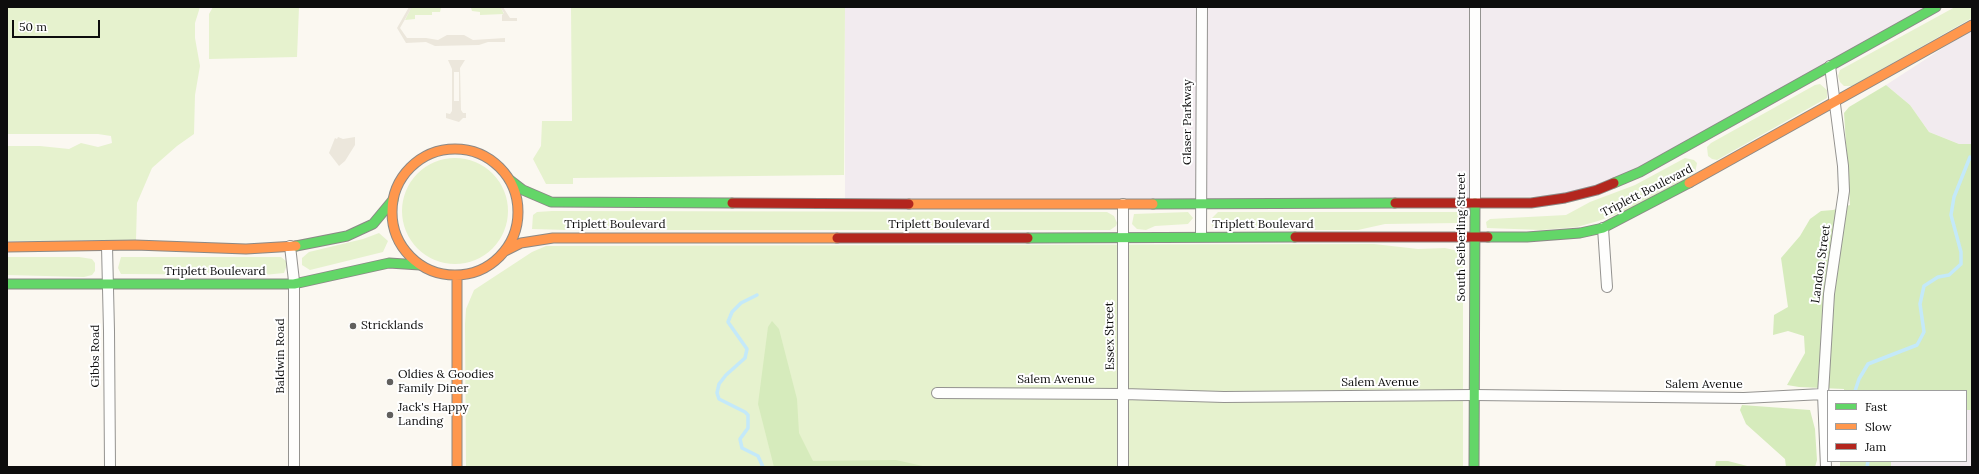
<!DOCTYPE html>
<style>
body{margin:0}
#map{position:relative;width:1979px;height:474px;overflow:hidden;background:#fbf8f1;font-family:Lora,serif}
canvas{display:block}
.frame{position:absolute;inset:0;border:8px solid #0d0d0d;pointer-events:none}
.legend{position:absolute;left:1827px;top:390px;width:140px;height:72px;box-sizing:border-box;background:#fff;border:1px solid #9e9e9e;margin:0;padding:5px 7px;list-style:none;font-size:12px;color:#0d0d0d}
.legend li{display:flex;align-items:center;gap:8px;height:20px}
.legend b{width:20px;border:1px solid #9e9e9e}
.scale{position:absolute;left:12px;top:20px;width:88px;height:18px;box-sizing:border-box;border:2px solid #0d0d0d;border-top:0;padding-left:5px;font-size:12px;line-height:14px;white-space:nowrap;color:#0d0d0d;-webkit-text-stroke:3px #fff;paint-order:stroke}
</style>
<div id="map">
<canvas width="1979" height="474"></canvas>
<div class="frame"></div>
<ul class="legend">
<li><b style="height:5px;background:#63d668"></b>Fast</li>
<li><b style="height:5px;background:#ff974d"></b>Slow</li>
<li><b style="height:5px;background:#b3261e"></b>Jam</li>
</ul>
<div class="scale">50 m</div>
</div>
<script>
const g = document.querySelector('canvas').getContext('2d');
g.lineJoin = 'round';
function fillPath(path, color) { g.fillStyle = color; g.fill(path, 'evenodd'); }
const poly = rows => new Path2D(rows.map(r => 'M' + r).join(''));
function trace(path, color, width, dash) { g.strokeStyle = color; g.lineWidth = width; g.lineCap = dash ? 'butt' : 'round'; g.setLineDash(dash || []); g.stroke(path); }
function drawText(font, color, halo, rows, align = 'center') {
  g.font = font + ' Lora,serif'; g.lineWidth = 4; g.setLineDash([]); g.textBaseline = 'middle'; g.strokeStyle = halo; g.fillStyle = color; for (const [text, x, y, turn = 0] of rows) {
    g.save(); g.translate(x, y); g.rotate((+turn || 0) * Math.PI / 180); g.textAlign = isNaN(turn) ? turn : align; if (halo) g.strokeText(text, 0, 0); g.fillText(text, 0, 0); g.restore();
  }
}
fillPath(poly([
 [845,7,1936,7,1658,161,1578,196,845,204],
 [1972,29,1972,144,1959,144,1929,132,1910,105,1886,85],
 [1966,410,1972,410,1972,467,1891,467,1891,461,1966,461]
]), '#f2ebef');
fillPath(poly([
 [7,7,200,7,195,23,195,38,200,66,195,95,194,134,177,146,152,168,137,203,136,240,7,241,7,146,40,146,69,149,81,143,98,147,112,143,111,136,98,134,7,134],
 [213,7,299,7,297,57,209,59,209,14],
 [571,7,845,7,844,175,573,178,573,184,546,184,533,159,541,146,542,121,572,121],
 [1955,7,1972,7,1972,18,1852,86,1844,86,1840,82,1838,76,1840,70],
 [411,8,441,8,440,12,432,12,432,15,415,15,415,19,405,20],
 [471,8,501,8,504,14,480,15,480,12,472,11],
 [1820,84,1827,90,1827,98,1717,160,1712,159,1708,156,1707,147,1711,143,1815,85],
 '402 211a53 53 0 1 1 106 0a53 53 0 1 1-106 0Z',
 [1685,158,1694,160,1697,163,1695,173,1631,209,1598,221,1577,227,1541,230,1487,228,1486,222,1490,219,1566,215,1590,202,1635,185],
 [552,211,1107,212,1114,216,1117,223,1116,226,1110,230,567,230,532,229,533,215,537,212],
 [1188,212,1193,218,1188,224,1155,226,1146,230,1137,229,1132,224,1134,214],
 [1218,212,1459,212,1464,216,1462,222,1459,223,1385,224,1358,230,1225,230,1213,228,1211,223,1212,218],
 [379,233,388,241,383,252,310,270,302,265,302,258,309,252,363,239],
 [1374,244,1418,249,1445,248,1454,250,1463,254,1463,467,466,467,465,324,466,309,474,290,532,252,546,246],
 [7,257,79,257,92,259,95,263,95,271,92,275,84,277,7,275],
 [121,257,281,257,286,261,287,265,284,273,264,275,128,274,121,274,118,268]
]), '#e6f2ce');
fillPath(poly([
 [1886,85,1910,105,1929,132,1959,144,1972,144,1972,410,1966,410,1966,391,1844,391,1844,389,1799,387,1787,385,1805,353,1804,336,1788,331,1773,335,1774,315,1788,307,1781,258,1800,236,1810,219,1821,211,1833,210,1850,205,1844,113,1849,107],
 [772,321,779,329,797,399,799,433,813,461,896,460,927,467,774,467,758,404,768,327],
 [1742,405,1810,410,1815,429,1817,460,1815,467,1786,467,1785,459,1746,424,1740,410],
 [1716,461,1728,461,1751,467,1715,467],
 [1840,461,1891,461,1891,467,1840,467]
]), '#d6ebbc');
fillPath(poly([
 [409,7,412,7,400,28,407,38,426,38,438,40,447,35,464,35,473,40,505,38,505,42,488,42,479,45,435,46,426,42,406,43,397,28],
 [500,7,503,7,510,18,517,18,517,21,502,21,502,15,504,13],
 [448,60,465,60,460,68,461,110,463,113,466,113,466,118,463,118,459,122,446,118,446,113,450,114,452,111,452,69],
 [454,72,459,72,459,101,454,101],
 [338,137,343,139,355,137,355,145,345,161,339,166,329,153,335,138,337,139]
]), '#ece7dc');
trace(poly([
 [757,295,741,303,732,312,728,322,747,349,745,358,726,375,719,384,717,393,719,399,745,412,748,415,748,428,740,439,742,448,758,456,763,467],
 [1855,391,1859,379,1868,364,1917,345,1924,332,1920,304,1924,286,1938,277,1949,275,1961,264,1961,252,1951,215,1954,197,1970,157],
 [1867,467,1868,461]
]), '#c4e9f9', 3.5);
const street = poly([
 [1475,203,1475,7],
 [1123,204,1123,467],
 [1603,228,1607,287],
 [1201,236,1202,7],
 [107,246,109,331,110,467],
 [290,246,294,281,294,467],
 [937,393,1124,394,1224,397,1474,395,1744,398,1823,394],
 [1826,467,1823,394,1829,294,1844,191,1843,166,1830,66]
]);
const fast = poly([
 [510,180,523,190,551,202,732,203],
 [1614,183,1640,172,1936,7],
 [1153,204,1395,203],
 [1488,237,1527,237,1580,233,1603,228,1689,183],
 [1028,238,1295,237],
 [296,246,347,236,373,224,393,200],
 [7,284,294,284,389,263,420,265],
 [1474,467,1475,203]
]);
const slow = poly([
 '392 212a63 63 0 1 1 126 0a63 63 0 1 1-126 0Z',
 [1689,183,1972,25],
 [909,204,1153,204],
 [7,247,135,245,246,249,296,246],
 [505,251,521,243,553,238,837,238],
 [457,275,457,467]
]);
const jam = poly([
 [732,203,909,204],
 [1395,203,1531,203,1565,198,1597,190,1614,183],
 [1295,237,1488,237],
 [837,238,1028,238]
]);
trace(street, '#949390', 12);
trace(fast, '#8b8986', 11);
trace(slow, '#8b8986', 11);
trace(jam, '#8b8986', 11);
trace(street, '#fefefd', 10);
trace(fast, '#63d668', 9);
trace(slow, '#ff974d', 9);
trace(jam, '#b3261e', 9);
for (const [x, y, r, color] of [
 [353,326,4,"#605f5d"],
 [390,382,4,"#605f5d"],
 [390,415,4,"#605f5d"]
]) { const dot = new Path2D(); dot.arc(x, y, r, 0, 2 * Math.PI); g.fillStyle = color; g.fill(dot); trace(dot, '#fff', 1.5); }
drawText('12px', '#0d0d0d', '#fff', [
 ["Glaser Parkway",1188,122,-90],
 ["Triplett Boulevard",1647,191,-27],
 ["Triplett Boulevard",615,225],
 ["Triplett Boulevard",939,225],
 ["Triplett Boulevard",1263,225],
 ["South Seiberling Street",1462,237,-90],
 ["Landon Street",1821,264,-82],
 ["Triplett Boulevard",215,272],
 ["Essex Street",1110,336,-91],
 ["Gibbs Road",96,356,-90],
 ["Baldwin Road",281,356,-90],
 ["Salem Avenue",1056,380],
 ["Salem Avenue",1380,383],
 ["Salem Avenue",1704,385]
]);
drawText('12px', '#0d0d0d', '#fff', [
 ["Stricklands",361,326],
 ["Oldies & Goodies",398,375],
 ["Family Diner",398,389],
 ["Jack's Happy",398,408],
 ["Landing",398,422]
], 'left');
</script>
